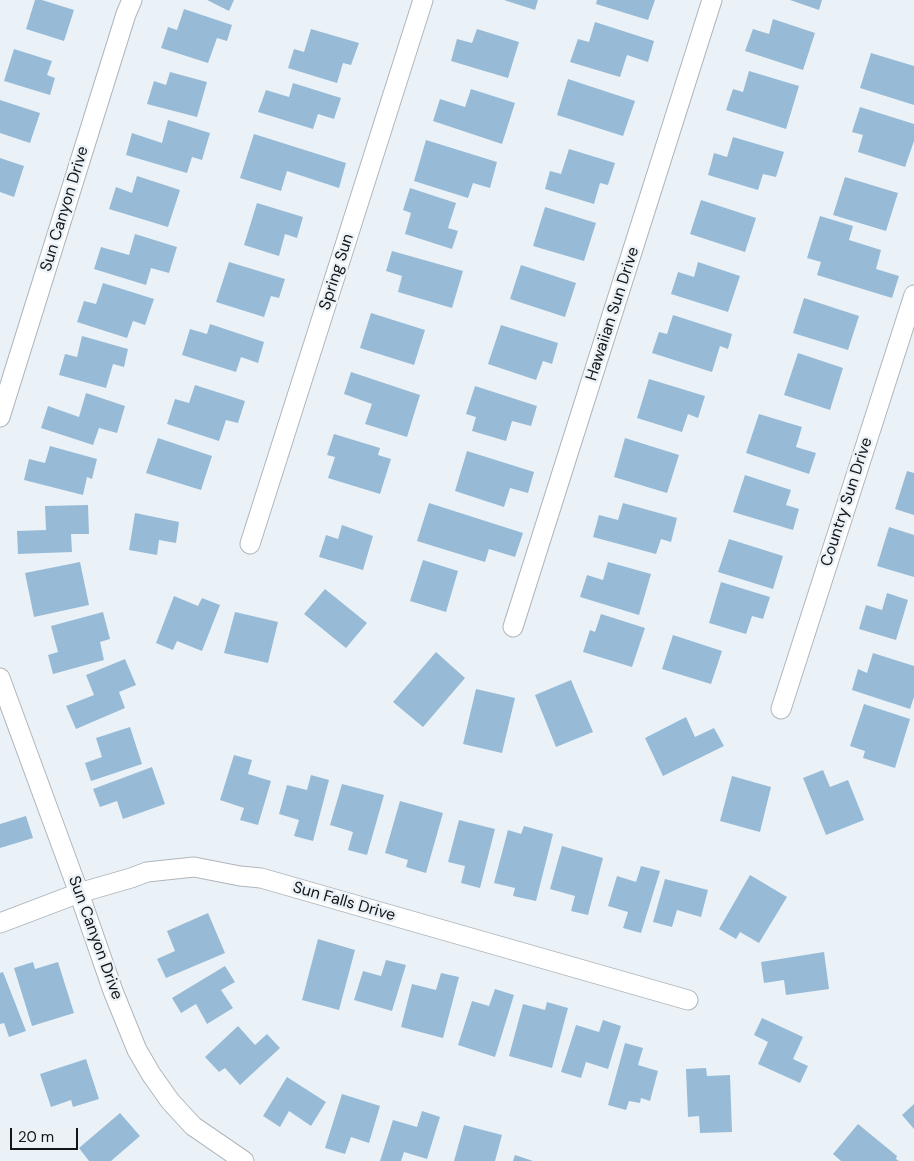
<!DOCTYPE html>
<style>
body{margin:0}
#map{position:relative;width:914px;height:1161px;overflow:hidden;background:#eaf2f8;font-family:"DM Sans",sans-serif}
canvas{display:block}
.scale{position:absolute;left:10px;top:1128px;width:68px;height:22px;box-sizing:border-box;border:2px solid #131517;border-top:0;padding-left:6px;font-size:15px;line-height:18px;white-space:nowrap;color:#131517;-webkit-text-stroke:4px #eaf2f8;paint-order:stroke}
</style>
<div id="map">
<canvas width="914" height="1161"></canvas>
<div class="scale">20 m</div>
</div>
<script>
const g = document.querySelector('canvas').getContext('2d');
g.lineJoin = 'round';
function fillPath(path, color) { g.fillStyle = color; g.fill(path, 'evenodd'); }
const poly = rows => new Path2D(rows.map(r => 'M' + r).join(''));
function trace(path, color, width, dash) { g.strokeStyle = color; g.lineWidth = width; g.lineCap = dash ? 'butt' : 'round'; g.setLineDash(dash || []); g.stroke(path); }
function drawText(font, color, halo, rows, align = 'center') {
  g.font = font + ' "DM Sans",sans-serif'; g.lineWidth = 5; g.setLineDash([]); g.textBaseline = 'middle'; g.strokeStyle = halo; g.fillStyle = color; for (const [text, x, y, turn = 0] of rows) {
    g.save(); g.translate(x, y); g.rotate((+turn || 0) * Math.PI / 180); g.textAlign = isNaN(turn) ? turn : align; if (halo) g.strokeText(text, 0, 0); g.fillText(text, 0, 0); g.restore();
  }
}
fillPath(poly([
 [35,0,42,0,74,10,64,41,26,29],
 [207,0,234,0,229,11],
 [504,0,538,0,535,10],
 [597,0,655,0,648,20,596,4],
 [790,0,822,0,819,10],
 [184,9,232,25,227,41,217,38,208,63,161,48,168,27,177,30],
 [773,19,815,33,803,70,745,51,753,29,769,34],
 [595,22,654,41,648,62,627,55,620,77,570,62,578,39,589,42],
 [311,29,359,43,351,65,343,63,337,83,288,68,294,49,304,52],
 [477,29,519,42,508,78,451,61,457,39,472,43],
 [14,49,52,61,47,75,55,78,50,95,4,81],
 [871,53,914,66,914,105,860,88],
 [749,71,799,86,786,129,726,110,733,89,743,92],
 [170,72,207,82,197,117,147,104,154,81,166,85],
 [568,79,635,101,623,136,557,115],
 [293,83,341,98,334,119,318,114,313,129,258,112,266,90,289,97],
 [471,89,515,103,502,144,433,121,440,99,465,107],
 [0,100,40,113,30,143,0,133],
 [860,107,914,124,914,141,905,167,858,152,863,135,852,132],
 [168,120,210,133,202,160,192,157,187,173,126,155,132,133,162,143],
 [254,134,346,163,339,188,287,171,281,191,240,178],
 [733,137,784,152,776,177,763,174,758,190,708,175,714,153,727,157],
 [426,140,497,162,490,188,473,183,468,198,414,181],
 [569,149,615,163,608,185,600,183,594,204,545,189,550,171,561,174],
 [0,158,24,166,14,197,0,192],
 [137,176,180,190,168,227,109,209,116,187,132,193],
 [845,177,898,193,886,231,833,215],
 [410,188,456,203,448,228,458,231,452,249,405,234,411,213,403,210],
 [701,200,756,218,745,252,690,234],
 [257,203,303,217,297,238,285,234,279,256,244,245],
 [545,207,596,223,584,261,533,246],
 [820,216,853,226,849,240,881,250,876,269,899,276,892,298,817,275,821,262,807,258],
 [135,234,177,247,169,273,151,268,146,285,94,269,101,247,129,255],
 [392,251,463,271,452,308,398,292,402,276,386,271],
 [229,262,285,279,279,298,271,296,264,317,216,302],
 [698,262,740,276,728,312,671,294,678,272,694,277],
 [521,265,576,283,565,317,510,299],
 [103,283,154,299,145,325,133,321,127,338,77,322,84,301,96,304],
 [804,298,859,316,848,350,793,333],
 [371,313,425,330,414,365,360,348],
 [673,315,732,334,728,349,720,346,712,372,652,353,659,332,667,334],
 [210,324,264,342,258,363,241,357,236,372,182,355,190,329,207,334],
 [501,325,558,343,552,364,543,361,536,380,488,364],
 [82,336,128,349,124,367,113,364,106,388,59,375,65,354,77,357],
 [798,353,843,368,830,410,784,395],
 [351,372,420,395,407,437,365,424,372,404,344,394],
 [649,379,705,396,698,418,688,414,682,432,637,418],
 [195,385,245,401,238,423,226,420,219,441,167,424,175,399,189,403],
 [475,386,537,406,531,426,512,421,506,441,472,431,476,417,466,414],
 [86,393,125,406,117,433,99,428,93,445,41,428,48,406,79,417],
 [759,414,802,427,796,447,816,453,809,474,746,453],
 [334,434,380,448,378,455,391,459,380,494,328,478,335,457,327,455],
 [158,438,212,456,201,490,146,473],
 [625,438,679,455,667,493,614,477],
 [50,446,97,459,92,479,87,477,83,495,24,480,29,459,45,463],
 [467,451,534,472,528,493,510,488,504,507,455,491],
 [907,471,914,473,914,515,895,509],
 [745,475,791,490,786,505,799,509,793,530,733,512],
 [429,503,523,533,515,557,489,549,485,562,417,541],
 [623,503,677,518,671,542,661,539,656,554,593,537,599,515,618,520],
 [88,505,89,534,71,534,72,552,18,554,17,531,46,530,45,506],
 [135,513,179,522,176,543,159,540,157,555,129,550],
 [342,525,373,536,363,570,319,557,326,535,338,539],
 [889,527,914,535,914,577,877,566],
 [729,539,783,556,773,589,718,572],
 [423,560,458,571,446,612,410,601],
 [80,562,89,605,34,617,25,573],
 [608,562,651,574,639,615,580,597,587,575,603,580],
 [721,582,770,597,763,619,752,616,746,634,709,623],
 [325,589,367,623,346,648,304,614],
 [887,593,908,600,896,640,859,629,866,605,882,610],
 [174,596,198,606,202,598,220,605,202,651,177,641,173,650,156,643],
 [103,612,110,639,100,642,104,660,53,674,48,655,58,652,51,626],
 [235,612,278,622,268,663,224,653],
 [601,614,645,628,632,667,583,652,590,630,595,632],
 [673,635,722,651,711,684,662,669],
 [436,652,465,678,423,727,393,702],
 [873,653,914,666,914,697,910,709,852,690,858,669,867,673],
 [125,659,136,685,119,692,125,708,76,729,66,706,94,695,86,675],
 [571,680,593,732,556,747,535,695],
 [476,689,515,698,502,753,463,744],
 [864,704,910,719,895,768,863,758,865,751,850,746],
 [686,717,695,737,714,728,724,746,663,776,645,738],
 [130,727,142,764,91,781,85,763,102,757,96,738],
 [234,755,252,760,248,774,271,781,258,825,240,820,244,808,220,800],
 [152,767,165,804,123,819,117,801,100,807,93,789],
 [823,770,830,787,848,780,864,820,826,835,803,778],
 [311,775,329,780,313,841,294,836,299,820,279,814,287,785,307,790],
 [732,776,771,787,760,832,720,821],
 [342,784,384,795,367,855,348,850,353,832,330,825],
 [400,801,443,813,426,873,406,867,408,860,385,853],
 [26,816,33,838,0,848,0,824],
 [459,820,495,829,480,888,461,883,465,866,448,862],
 [524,826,553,834,536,901,513,896,515,888,494,883,508,830,521,834],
 [562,846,603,858,588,915,571,911,575,896,550,889],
 [641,866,660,871,641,933,623,928,628,912,608,906,617,876,636,882],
 [750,875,787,897,759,943,740,932,736,939,719,929],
 [665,879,708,890,701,917,677,910,672,927,653,922],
 [208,913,225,953,166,978,157,959,175,951,167,931],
 [318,939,355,950,339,1010,302,1000],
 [824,952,829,989,786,995,784,980,764,983,761,962],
 [386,960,406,965,392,1011,354,1000,363,971,381,976],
 [33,962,35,969,58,962,74,1013,32,1026,14,968],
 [225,966,235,982,221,990,233,1008,207,1024,196,1004,181,1013,172,998],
 [3,972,26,1031,9,1037,4,1023,0,1024,0,973],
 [441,973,459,977,443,1038,401,1027,412,984,436,990],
 [495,989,514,995,495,1057,458,1045,472,1001,489,1006],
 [547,1002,568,1008,552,1068,509,1056,523,1004,545,1010],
 [762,1018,803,1037,793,1059,808,1066,800,1083,758,1064,768,1042,754,1035],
 [603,1020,621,1026,608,1069,586,1062,581,1078,561,1072,576,1025,599,1032],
 [238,1026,255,1045,267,1034,280,1048,240,1085,225,1068,219,1072,205,1057],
 [625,1043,643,1048,638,1065,658,1071,650,1101,641,1098,640,1103,629,1101,626,1110,608,1105],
 [86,1059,99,1099,73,1107,71,1100,51,1107,40,1074],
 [706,1068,707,1076,730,1075,732,1132,700,1133,699,1116,688,1117,686,1069],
 [287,1077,326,1102,311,1126,289,1111,280,1127,263,1116],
 [342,1094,380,1106,369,1143,351,1137,345,1154,325,1148],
 [914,1104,914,1129,902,1115],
 [422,1111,440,1117,427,1159,404,1152,401,1161,380,1161,393,1120,417,1127],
 [120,1113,140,1136,111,1161,89,1161,79,1148],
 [858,1124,897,1156,896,1159,899,1161,841,1161,833,1154],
 [464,1125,502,1135,495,1161,454,1161],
 [515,1155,533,1161,513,1161]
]), '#97bbd7');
const minor = poly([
 [0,417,126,14,132,0],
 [250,544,423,0],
 [513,627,712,0],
 [0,678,79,893,113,991,137,1050,151,1074,170,1101,193,1126,244,1161],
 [781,709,914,295],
 [0,923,79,893,131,878,147,872,194,867,240,876,261,878,688,1000]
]);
trace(minor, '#afb6bc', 21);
trace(minor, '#fff', 19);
drawText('16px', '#131517', '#eaf2f8', [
 ["Sun Canyon Drive",65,209,-73],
 ["Spring Sun",337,272,-72],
 ["Hawaiian Sun Drive",613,314,-72],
 ["Country Sun Drive",847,502,-72],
 ["Sun Falls Drive",344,902,16],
 ["Sun Canyon Drive",95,938,70]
]);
</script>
